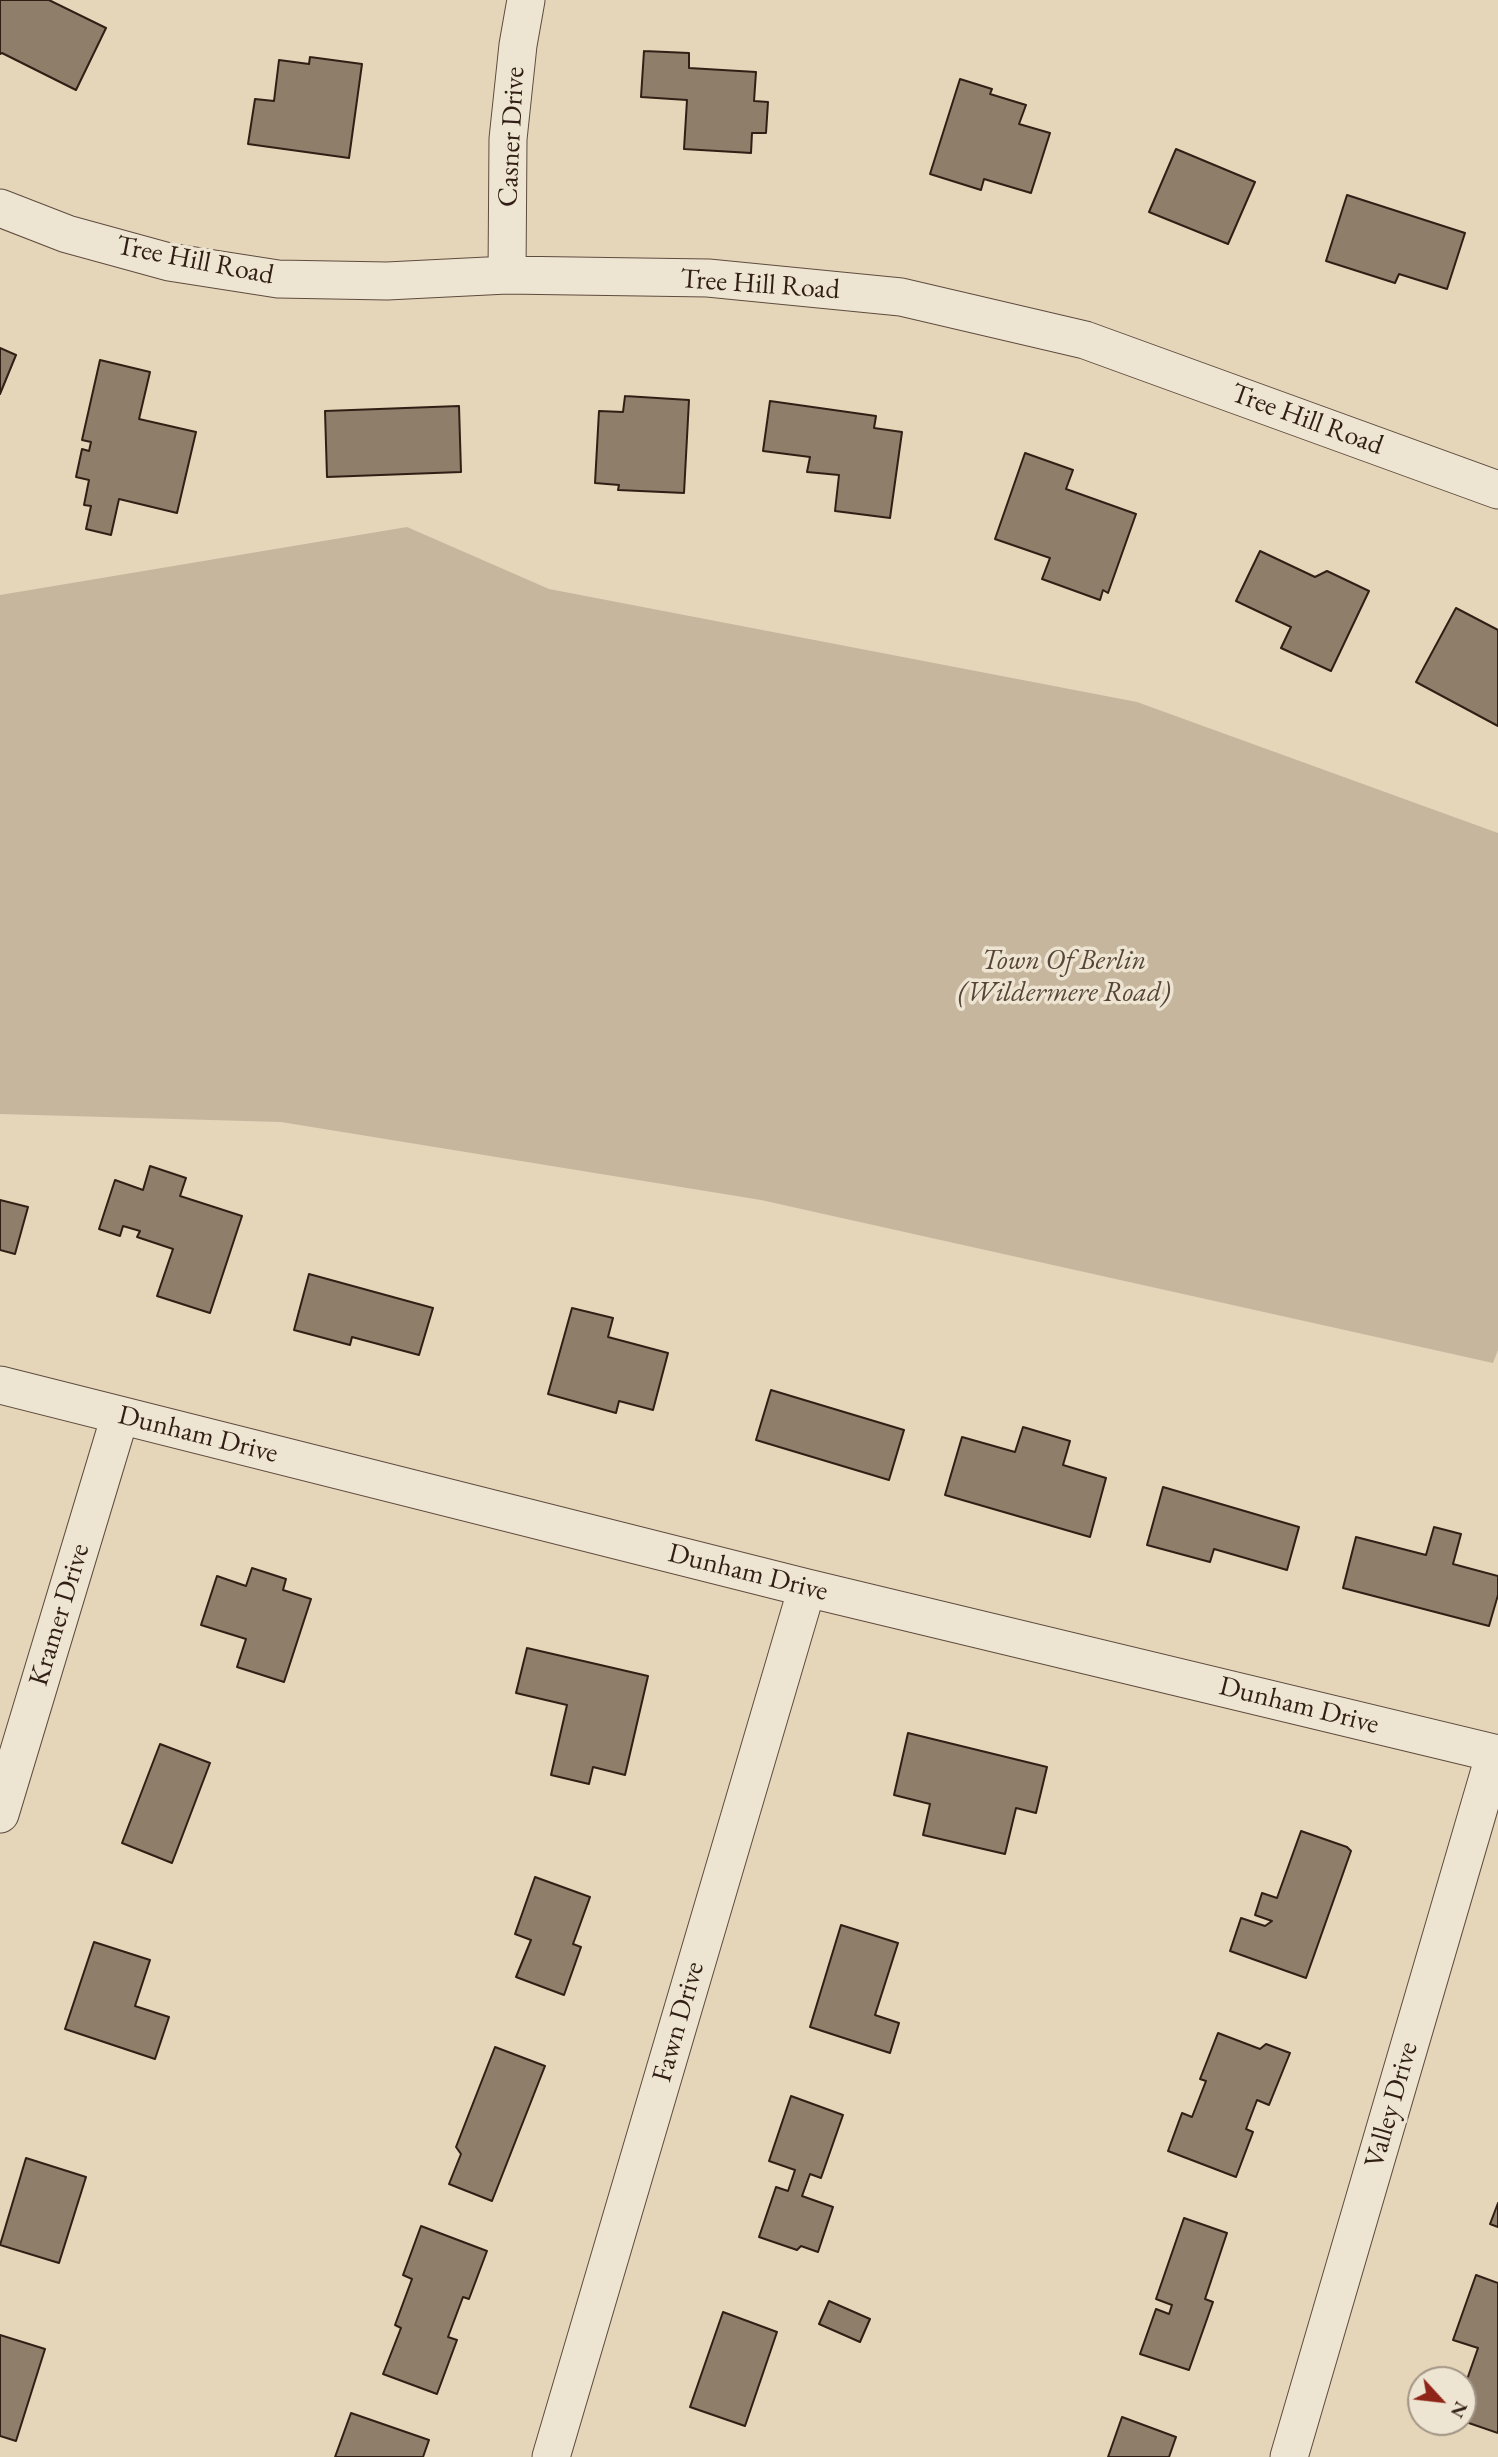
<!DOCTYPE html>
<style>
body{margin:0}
#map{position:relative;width:1498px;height:2457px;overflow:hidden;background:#e5d5b9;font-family:"EB Garamond",serif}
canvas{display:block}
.north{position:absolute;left:1407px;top:2366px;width:70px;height:70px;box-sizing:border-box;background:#eee4d2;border:2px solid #a29586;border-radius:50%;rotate:117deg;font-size:19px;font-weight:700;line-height:28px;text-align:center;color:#311f15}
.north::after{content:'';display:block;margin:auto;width:24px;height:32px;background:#8f2418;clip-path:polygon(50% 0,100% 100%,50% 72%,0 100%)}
</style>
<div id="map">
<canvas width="1498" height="2457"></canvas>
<div class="north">N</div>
</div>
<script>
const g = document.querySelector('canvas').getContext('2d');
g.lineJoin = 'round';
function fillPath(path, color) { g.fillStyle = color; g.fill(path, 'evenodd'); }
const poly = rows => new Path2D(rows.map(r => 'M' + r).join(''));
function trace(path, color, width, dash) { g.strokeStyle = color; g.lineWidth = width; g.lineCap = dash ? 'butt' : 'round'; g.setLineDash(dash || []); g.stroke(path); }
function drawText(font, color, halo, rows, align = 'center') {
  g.font = font + ' "EB Garamond",serif'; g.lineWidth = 7; g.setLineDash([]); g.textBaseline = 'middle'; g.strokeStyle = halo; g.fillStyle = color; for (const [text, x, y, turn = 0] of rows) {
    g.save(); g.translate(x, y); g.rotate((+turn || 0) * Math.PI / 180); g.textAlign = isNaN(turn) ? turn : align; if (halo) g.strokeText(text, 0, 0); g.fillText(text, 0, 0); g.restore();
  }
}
fillPath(poly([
 [407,527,549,589,1137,702,1498,833,1498,1350,1493,1363,761,1200,281,1122,0,1114,0,595]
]), '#c6b69d');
const building = poly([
 [0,0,49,0,106,28,76,90,2,53,0,54,0,0],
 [644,51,689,53,689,68,756,72,754,101,768,102,766,133,752,133,751,153,684,149,687,100,641,97,644,51],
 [310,57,362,64,349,158,248,144,255,99,274,101,279,60,309,64,310,57],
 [960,79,992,89,990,94,1026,105,1019,124,1050,133,1031,193,984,179,981,190,930,174,960,79],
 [1176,149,1255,182,1228,244,1149,212,1176,149],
 [1347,195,1465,233,1447,289,1399,274,1395,283,1326,261,1347,195],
 [0,348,16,355,0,394,0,348],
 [100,360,150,372,139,419,196,432,177,513,119,499,111,535,86,529,91,506,84,505,89,480,76,477,82,449,89,451,91,442,82,440,100,360],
 [625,396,689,400,684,493,618,490,619,485,595,483,599,411,623,412,625,396],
 [770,401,876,416,874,428,902,432,890,518,835,511,839,475,807,472,810,457,763,451,770,401],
 [459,406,461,472,327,477,325,411,459,406],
 [1025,453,1073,470,1066,489,1136,514,1108,593,1103,590,1100,600,1042,579,1050,558,995,539,1025,453],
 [1260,551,1315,577,1327,571,1369,591,1331,671,1281,648,1291,627,1236,601,1260,551],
 [1456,608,1498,630,1498,726,1416,682,1456,608],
 [150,1166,186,1178,180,1196,242,1216,210,1313,157,1296,173,1249,137,1237,140,1231,123,1226,120,1236,99,1229,115,1180,143,1190,150,1166],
 [0,1200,28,1207,15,1254,0,1250,0,1200],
 [309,1274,433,1308,419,1355,352,1337,350,1345,294,1330,309,1274],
 [572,1308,613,1318,608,1337,668,1353,653,1410,619,1401,616,1413,548,1394,572,1308],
 [771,1390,904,1430,889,1480,756,1440,771,1390],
 [1023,1427,1070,1441,1063,1465,1106,1478,1090,1537,945,1495,962,1437,1015,1452,1023,1427],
 [1163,1487,1299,1527,1287,1570,1214,1549,1210,1562,1147,1545,1163,1487],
 [1434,1527,1461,1534,1453,1564,1498,1576,1498,1595,1489,1626,1343,1588,1356,1537,1426,1555,1434,1527],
 [252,1568,286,1579,283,1590,311,1599,284,1682,237,1667,246,1639,201,1625,217,1576,246,1586,252,1568],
 [527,1648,648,1676,625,1775,593,1767,589,1784,551,1775,567,1705,516,1693,527,1648],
 [908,1733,1047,1767,1036,1813,1016,1808,1005,1854,923,1835,930,1804,894,1795,908,1733],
 [160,1744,210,1763,172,1863,122,1843,160,1744],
 [1301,1831,1347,1847,1351,1851,1306,1978,1230,1951,1241,1918,1265,1926,1272,1921,1255,1915,1262,1893,1277,1898,1301,1831],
 [535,1877,590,1897,573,1944,581,1947,564,1995,516,1977,531,1940,515,1934,535,1877],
 [841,1925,898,1943,875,2015,899,2023,890,2053,810,2027,841,1925],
 [94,1942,150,1960,135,2006,169,2017,155,2059,65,2029,94,1942],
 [1218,2033,1260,2049,1266,2044,1290,2053,1269,2105,1257,2100,1246,2129,1253,2132,1236,2177,1168,2151,1182,2113,1192,2117,1206,2081,1200,2079,1218,2033],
 [495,2047,545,2066,492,2201,449,2184,461,2154,456,2147,495,2047],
 [791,2096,843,2115,821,2178,810,2174,802,2196,833,2207,818,2252,801,2246,797,2250,759,2237,776,2187,788,2191,795,2170,769,2161,791,2096],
 [26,2158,86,2177,59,2263,0,2245,26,2158],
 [1498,2203,1498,2227,1490,2224,1498,2203],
 [1184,2218,1227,2233,1205,2299,1213,2302,1189,2370,1140,2354,1156,2309,1169,2314,1172,2305,1156,2299,1184,2218],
 [421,2226,487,2251,469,2299,463,2297,448,2337,457,2340,437,2394,383,2374,401,2328,395,2325,412,2279,403,2275,421,2226],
 [1476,2275,1498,2283,1498,2433,1463,2421,1463,2391,1478,2348,1453,2340,1476,2275],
 [829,2301,870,2319,860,2342,819,2324,829,2301],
 [723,2312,777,2332,745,2426,690,2407,723,2312],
 [0,2335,45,2349,16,2441,0,2436,0,2335],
 [351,2413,429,2440,423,2457,335,2457,351,2413],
 [1122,2417,1176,2437,1169,2457,1108,2457,1122,2417]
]);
fillPath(building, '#8f7e6a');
trace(building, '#311f15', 2);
const street = poly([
 [0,208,67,234,169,262,278,279,387,281,507,275,708,278,901,297,1085,340,1498,490],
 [507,275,508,139,518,45,526,0],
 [0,1385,807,1588,1498,1754],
 [0,1814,120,1416],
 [551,2457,807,1588],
 [1289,2457,1495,1753]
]);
trace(street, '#5e4c3e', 39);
trace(street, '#eee4d2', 37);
drawText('28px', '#311f15', '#eee4d2', [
 ["Casner Drive",512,137,-87],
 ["Tree Hill Road",195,261,11],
 ["Tree Hill Road",760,285,4],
 ["Tree Hill Road",1307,420,20],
 ["Dunham Drive",198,1435,14],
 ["Dunham Drive",748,1573,14],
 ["Kramer Drive",60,1615,-73],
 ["Dunham Drive",1299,1706,14],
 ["Fawn Drive",679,2022,-74],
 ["Valley Drive",1392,2105,-74]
]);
drawText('italic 28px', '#564537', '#eee4d2', [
 ["Town Of Berlin",1064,961],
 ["(Wildermere Road)",1064,993]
]);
</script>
